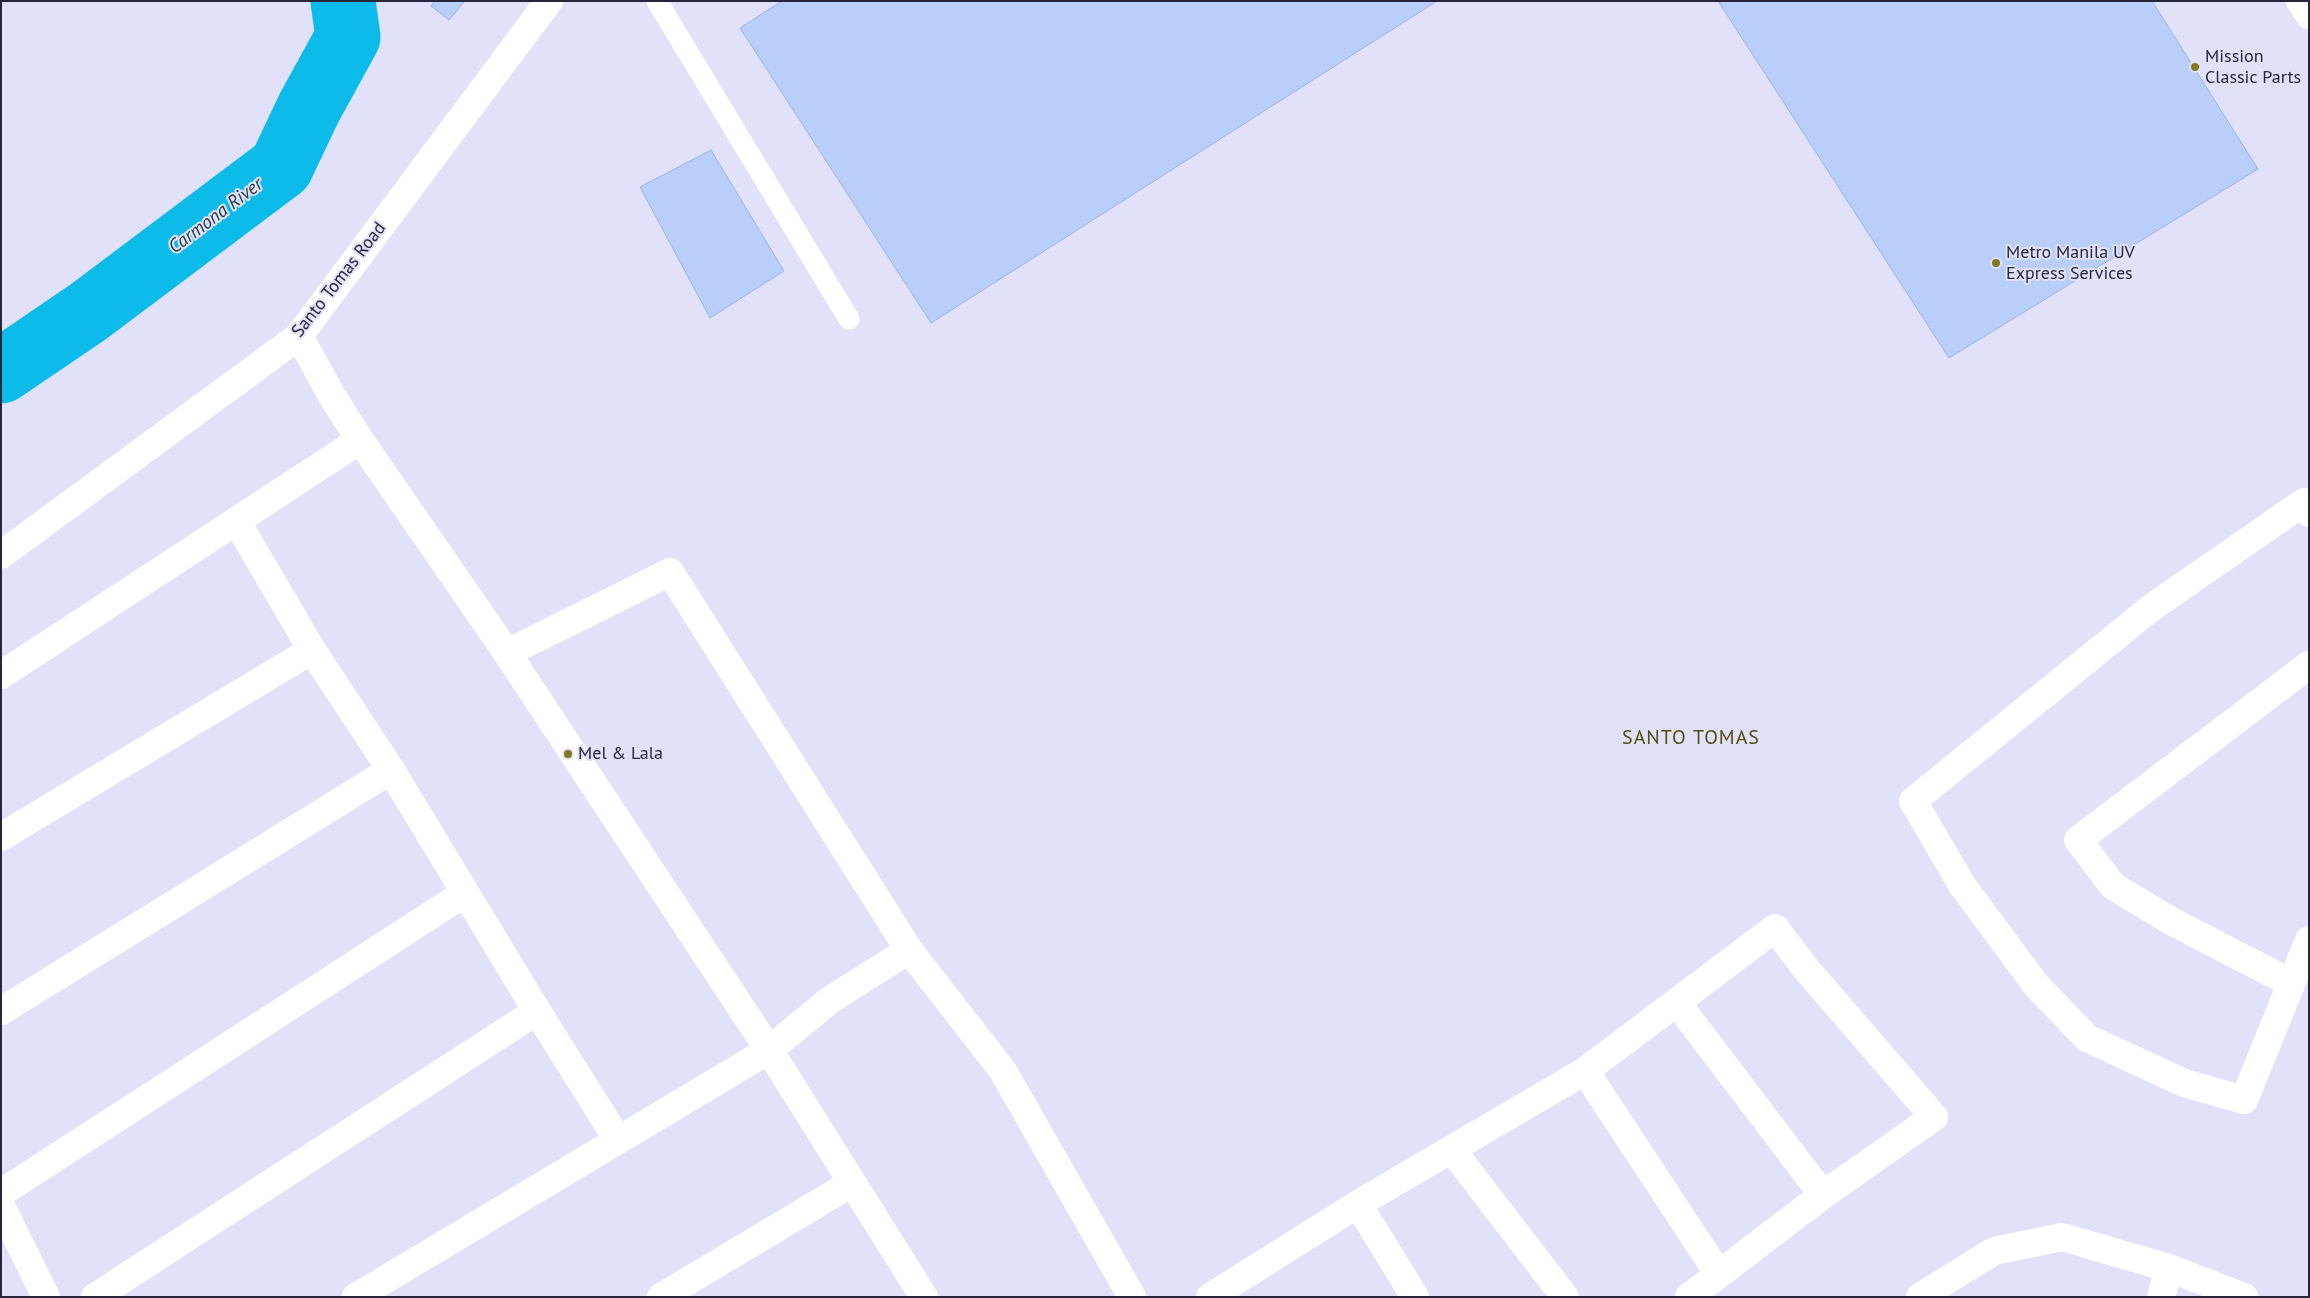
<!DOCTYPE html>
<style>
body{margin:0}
#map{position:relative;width:2310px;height:1298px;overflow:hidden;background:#e1e2f9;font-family:"PT Sans",sans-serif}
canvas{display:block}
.frame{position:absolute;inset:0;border:2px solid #26253b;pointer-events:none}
</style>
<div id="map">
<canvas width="2310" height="1298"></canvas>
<div class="frame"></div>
</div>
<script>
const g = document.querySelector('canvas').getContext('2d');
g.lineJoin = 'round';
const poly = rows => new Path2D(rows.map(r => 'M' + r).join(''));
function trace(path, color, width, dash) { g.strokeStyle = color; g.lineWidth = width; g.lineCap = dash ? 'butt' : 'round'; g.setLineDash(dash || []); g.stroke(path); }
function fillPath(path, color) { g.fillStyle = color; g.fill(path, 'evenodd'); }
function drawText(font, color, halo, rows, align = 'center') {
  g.font = font + ' "PT Sans",sans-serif'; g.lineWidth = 4; g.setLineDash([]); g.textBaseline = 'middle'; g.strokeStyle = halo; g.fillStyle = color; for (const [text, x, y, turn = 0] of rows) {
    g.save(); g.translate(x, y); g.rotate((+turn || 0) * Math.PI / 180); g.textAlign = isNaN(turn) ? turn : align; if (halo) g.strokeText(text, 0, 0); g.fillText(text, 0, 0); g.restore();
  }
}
trace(poly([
 [1,371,88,312,281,167,309,108,348,37,343,1]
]), '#0dbbea', 65);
const building = poly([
 [435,1,465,1,449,20,431,6,435,1],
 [782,1,1437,1,931,323,740,28,782,1],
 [1718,1,2152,1,2258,169,1949,358,1718,1],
 [711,150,784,271,710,318,640,187,711,150]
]);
fillPath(building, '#b9cef8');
trace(building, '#9ab3e6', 1);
trace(poly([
 [657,1,849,319]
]), '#fff', 21);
trace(poly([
 [2300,1,2309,15],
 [299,336,332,396,360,440,507,653,769,1050,924,1297],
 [2309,513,2304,502,2151,608,1913,801,1962,885,2036,985,2087,1038,2184,1083,2244,1100,2309,940],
 [237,522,312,650,391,770,537,1011,618,1140],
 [507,653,670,572,909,950],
 [1,675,360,440],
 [1,837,312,650],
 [2291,983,2171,921,2113,886,2078,840,2309,665],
 [1677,1003,1823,1195],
 [1,1011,391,770],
 [1585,1071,1718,1273],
 [1452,1150,1565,1297],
 [1,1193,465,893],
 [1358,1204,1415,1297],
 [1,1206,46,1297],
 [95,1297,537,1011],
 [356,1297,769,1050,830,1000,909,950,1003,1071,1132,1297],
 [661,1297,852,1183],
 [1210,1297,1358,1204,1585,1071,1775,928,1807,970,1934,1117,1823,1195,1689,1297],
 [1920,1297,1994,1251,2062,1237,2169,1268,2244,1297],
 [2161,1297,2169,1268]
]), '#fff', 28);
trace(poly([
 [1,555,299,336,549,1]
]), '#fff', 28);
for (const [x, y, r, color] of [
 [2195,67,5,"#80791e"],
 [1996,263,5,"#80791e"],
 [568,754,5,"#80791e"]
]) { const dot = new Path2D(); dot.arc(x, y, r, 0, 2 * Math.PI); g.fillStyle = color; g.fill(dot); trace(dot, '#e1e2f9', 2); }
drawText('18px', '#26253b', '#e1e2f9', [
 ["Mission",2205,57],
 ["Classic Parts",2205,78],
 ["Metro Manila UV",2006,253],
 ["Express Services",2006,274],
 ["Mel & Lala",578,754]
], 'left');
drawText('18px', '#26253b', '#e1e2f9', [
 ["Santo Tomas Road",339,280,-52]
]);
drawText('italic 19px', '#253c45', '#e1e2f9', [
 ["Carmona River",216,216,-37]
]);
g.letterSpacing = '1px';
drawText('20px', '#534e0f', '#e1e2f9', [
 ["SANTO TOMAS",1691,738]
]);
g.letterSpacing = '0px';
</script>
